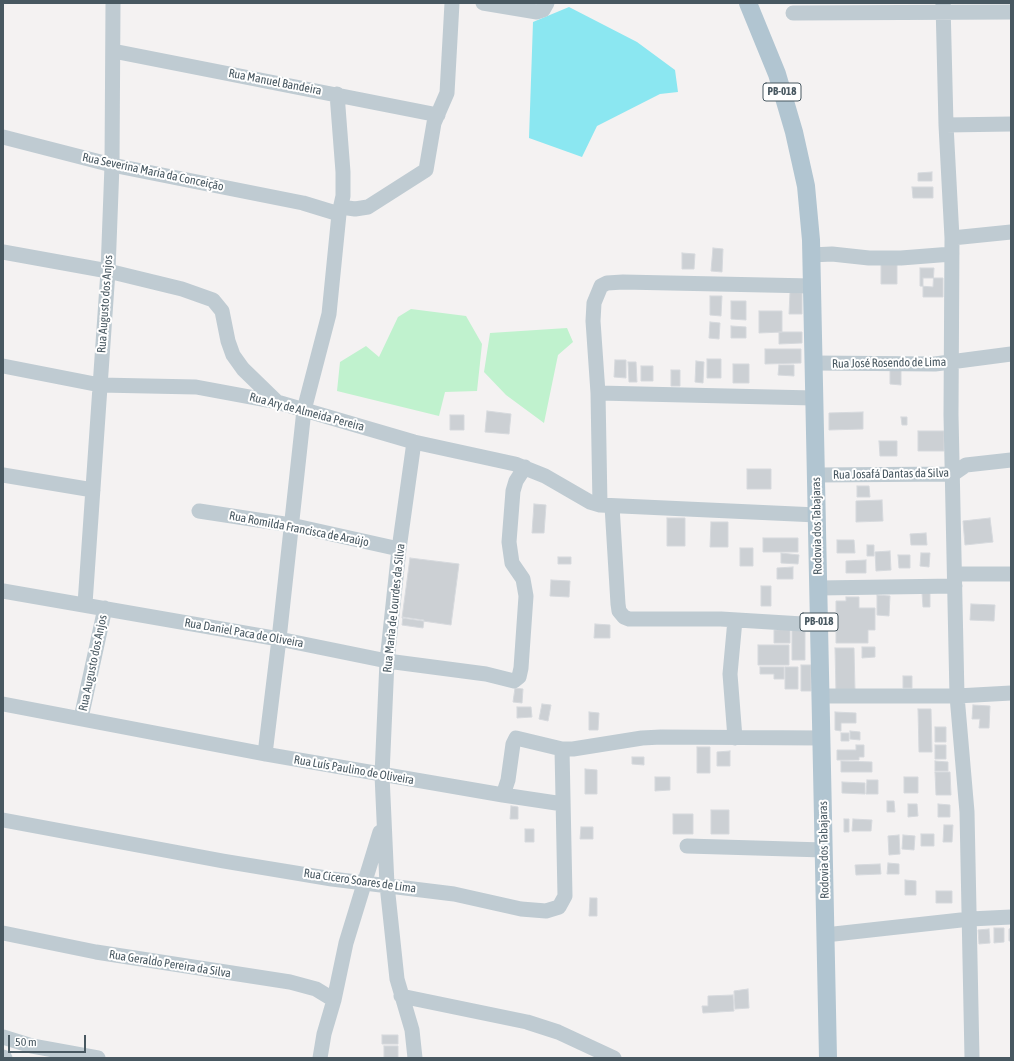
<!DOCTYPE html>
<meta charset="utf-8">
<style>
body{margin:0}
#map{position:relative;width:1014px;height:1061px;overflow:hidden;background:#f4f2f2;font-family:"Asap Condensed",sans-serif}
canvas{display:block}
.frame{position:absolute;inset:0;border:4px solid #485861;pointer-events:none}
.scale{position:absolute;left:8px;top:1035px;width:78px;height:18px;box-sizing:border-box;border:2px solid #485861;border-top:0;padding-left:5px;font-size:12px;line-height:14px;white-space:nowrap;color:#485861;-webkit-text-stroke:3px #fff;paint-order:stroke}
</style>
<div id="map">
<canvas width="1014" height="1061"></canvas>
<div class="frame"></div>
<div class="scale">50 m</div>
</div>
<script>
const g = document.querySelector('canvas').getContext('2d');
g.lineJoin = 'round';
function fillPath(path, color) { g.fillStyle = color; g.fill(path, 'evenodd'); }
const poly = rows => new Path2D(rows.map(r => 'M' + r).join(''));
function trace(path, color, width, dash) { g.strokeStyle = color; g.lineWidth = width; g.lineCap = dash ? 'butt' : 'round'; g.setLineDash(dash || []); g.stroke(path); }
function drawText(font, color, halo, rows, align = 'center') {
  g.font = font + ' "Asap Condensed",sans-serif'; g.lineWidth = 4; g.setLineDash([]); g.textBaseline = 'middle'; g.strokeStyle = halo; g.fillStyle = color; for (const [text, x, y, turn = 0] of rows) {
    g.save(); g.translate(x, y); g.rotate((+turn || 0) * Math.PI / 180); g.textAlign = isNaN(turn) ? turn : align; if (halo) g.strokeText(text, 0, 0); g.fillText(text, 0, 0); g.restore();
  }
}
fillPath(poly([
 [411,309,466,316,482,344,477,391,445,392,439,416,337,391,340,362,366,346,379,357,398,317],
 [567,328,573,342,558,355,544,423,506,395,484,372,490,333]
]), '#c0f2ce');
fillPath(poly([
 [569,7,637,42,675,70,678,92,660,94,597,126,582,157,529,138,533,22]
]), '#8be7f1');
const building = poly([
 [932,172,932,181,918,181,918,173,932,172],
 [912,187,933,187,933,198,913,198,912,187],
 [713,248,723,249,722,272,711,271,713,248],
 [682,253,695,254,694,269,682,269,682,253],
 [881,261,897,261,897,284,881,284,881,261],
 [920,268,934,268,933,287,920,286,920,268],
 [923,278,943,278,943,297,923,297,923,278],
 [790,292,802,293,802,314,789,314,790,292],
 [710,296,722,296,721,316,710,315,710,296],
 [731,301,746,301,746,320,731,319,731,301],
 [759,311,782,311,782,332,759,333,759,311],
 [710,322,720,323,719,339,709,338,710,322],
 [731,326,746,327,746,338,731,338,731,326],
 [779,332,802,332,802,343,779,344,779,332],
 [765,349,801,349,801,363,765,364,765,349],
 [707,359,721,359,721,378,707,378,707,359],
 [615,360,626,360,626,378,614,377,615,360],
 [696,361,704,362,703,383,695,382,696,361],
 [628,362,636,362,637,382,629,382,628,362],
 [733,364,749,364,749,383,733,383,733,364],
 [779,365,794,365,794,376,778,375,779,365],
 [641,366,653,366,653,381,641,381,641,366],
 [890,369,901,369,901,385,890,384,890,369],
 [671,370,680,370,680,386,671,386,671,370],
 [487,411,511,414,509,434,485,432,487,411],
 [863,412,863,429,829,430,829,413,863,412],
 [450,415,464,415,464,430,450,430,450,415],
 [901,417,907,417,907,425,902,425,901,417],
 [918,431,944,431,944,451,918,451,918,431],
 [879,441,897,441,897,456,880,456,879,441],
 [747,469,771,469,771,489,747,489,747,469],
 [857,486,869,486,870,497,857,497,857,486],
 [882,500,883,521,856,522,856,501,882,500],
 [534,504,546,505,544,533,532,533,534,504],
 [667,518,685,518,685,546,667,546,667,518],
 [990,518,993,542,965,545,963,521,990,518],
 [711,522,728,522,728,547,710,547,711,522],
 [926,533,927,545,911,545,910,534,926,533],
 [763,538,798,538,798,552,763,552,763,538],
 [837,540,854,540,855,553,837,553,837,540],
 [867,545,874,545,874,556,867,556,867,545],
 [740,548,753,548,753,566,740,566,740,548],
 [890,551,891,570,876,571,875,552,890,551],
 [781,553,799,555,798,564,781,563,781,553],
 [921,553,930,553,929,567,920,566,921,553],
 [898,555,910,555,910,568,899,568,898,555],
 [558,557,571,557,571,564,558,564,558,557],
 [410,558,459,564,451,625,402,618,410,558],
 [866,560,866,573,846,573,846,561,866,560],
 [793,567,793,579,777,579,777,568,793,567],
 [551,580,570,581,569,597,550,596,551,580],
 [761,586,771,586,771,606,761,606,761,586],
 [922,593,930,593,930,607,923,607,922,593],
 [877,595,890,596,889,616,877,615,877,595],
 [846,597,859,597,859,608,875,608,875,630,868,630,868,643,836,643,836,601,846,601,846,597],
 [971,604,995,605,994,621,970,620,971,604],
 [403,617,424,620,423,628,402,625,403,617],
 [595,624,610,625,610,638,594,638,595,624],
 [790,629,790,643,774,643,774,630,790,629],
 [792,630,805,630,805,660,792,660,792,630],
 [758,645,789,645,789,665,758,665,758,645],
 [862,647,875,647,875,657,862,658,862,647],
 [835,648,854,648,855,691,836,692,835,648],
 [801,665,811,665,811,691,801,691,801,665],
 [760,667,784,667,784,679,774,679,774,674,760,674,760,667],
 [785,667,798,667,798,689,785,689,785,667],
 [903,676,912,676,912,688,903,688,903,676],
 [515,688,523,689,522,703,513,702,515,688],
 [542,704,551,705,548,721,539,719,542,704],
 [973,705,990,706,989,728,979,728,980,719,972,719,973,705],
 [517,707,531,707,532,717,517,718,517,707],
 [918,709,931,709,932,752,919,752,918,709],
 [589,712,599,713,598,730,589,730,589,712],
 [835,712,856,713,856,723,841,723,841,731,835,730,835,712],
 [935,727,946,727,946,742,935,742,935,727],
 [850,731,860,732,860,740,850,739,850,731],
 [841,733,849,733,849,741,841,741,841,733],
 [856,745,864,745,864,757,859,757,859,760,837,760,837,750,856,750,856,745],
 [935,745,946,745,946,759,935,759,935,745],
 [697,747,710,747,710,773,697,773,697,747],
 [730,751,730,766,717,766,717,752,730,751],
 [632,757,644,757,644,765,632,764,632,757],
 [841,761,872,762,872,772,841,772,841,761],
 [935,761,948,762,948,771,935,771,935,761],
 [585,769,597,770,597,794,585,794,585,769],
 [935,772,950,772,951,795,936,795,935,772],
 [655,777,670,777,670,790,655,791,655,777],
 [904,777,918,777,918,793,904,793,904,777],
 [867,780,878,780,878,794,866,794,867,780],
 [842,782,865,783,865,794,842,793,842,782],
 [887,801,894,801,895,812,887,812,887,801],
 [908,804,917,804,918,816,908,817,908,804],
 [938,804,950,805,950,817,938,817,938,804],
 [511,806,518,807,518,819,510,819,511,806],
 [711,810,729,810,729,834,711,834,711,810],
 [673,814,693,814,693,834,673,834,673,814],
 [844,819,849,819,849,832,844,832,844,819],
 [853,819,872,820,871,831,852,831,853,819],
 [944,825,953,825,952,842,943,842,944,825],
 [581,827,593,827,593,839,580,839,581,827],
 [525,829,534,829,534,842,525,842,525,829],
 [921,834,934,834,934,846,921,846,921,834],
 [899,835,900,854,889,855,888,836,899,835],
 [903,835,915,836,914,850,902,849,903,835],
 [888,863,899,864,899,874,887,874,888,863],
 [880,864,881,874,856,875,855,865,880,864],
 [905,880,916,881,916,895,905,895,905,880],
 [936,891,952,891,952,903,936,903,936,891],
 [590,898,597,898,597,916,589,916,590,898],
 [994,928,1004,928,1004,942,994,943,994,928],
 [1011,928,1011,941,1009,941,1009,929,1011,928],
 [989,929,990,943,979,944,978,930,989,929],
 [748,989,749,1008,735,1009,734,991,748,989],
 [733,995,734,1011,703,1013,702,1006,708,1006,708,996,733,995],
 [382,1035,398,1035,398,1044,382,1044,382,1035],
 [384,1046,398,1046,398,1058,384,1058,384,1046]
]);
fillPath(building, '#ccd0d4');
trace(building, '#d6d9dd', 1);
trace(poly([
 [483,3,537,12,543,10,547,3],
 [943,3,946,125,952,238,951,415,957,696,967,812,972,1058],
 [793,13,1011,12],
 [113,51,438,115],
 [337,94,343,172,343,196,339,214],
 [946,125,1011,124],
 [3,137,112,165,303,203,339,214,329,314,304,410,279,639,265,754],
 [341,207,355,209,368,207,426,170,434,123,447,93,452,3],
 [952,238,1011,232],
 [3,252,108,271,182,289,213,300,222,311,228,341,233,355,243,369,277,402],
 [811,255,832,254,869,258,901,258,952,254],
 [814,363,935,364,1011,354],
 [3,366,100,385,196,387,277,402,414,442,515,464,545,476,590,502,600,505,817,515],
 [598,393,814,398],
 [414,442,399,549,387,661,382,775,387,885,397,979,412,1030,415,1058],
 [3,475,93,490],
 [817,475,953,474,966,465,1011,460],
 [600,505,598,393,593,321,594,303,601,286,607,283,623,282,812,286],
 [612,506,618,604,619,611,624,617,629,619,721,619,819,625],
 [199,511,291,525,399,549],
 [955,574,1011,574],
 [818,588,955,586],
 [3,591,279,639,387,661,486,674,514,681,519,677,521,668,526,596,523,579,512,563,509,542,513,491,516,481,525,467],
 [85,604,108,271,112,165,113,3],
 [820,696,957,696,1011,693],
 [3,704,265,754,503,795,508,780,513,744,516,738,562,749,573,749,642,738,661,737,821,738],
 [81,718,105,608],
 [735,738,730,674,735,620],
 [503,795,563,804],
 [3,820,223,861,332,879,454,894,521,909,546,911,559,907,565,896,562,749],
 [687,846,824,850],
 [3,933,96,952,290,982,316,989,334,1000],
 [825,935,970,919,1011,917],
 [401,996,527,1022,558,1032,614,1058],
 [3,1037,32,1046,98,1058],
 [3,1057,5,1058],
 [320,1058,324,1034,334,1000,346,943,380,832]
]), '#bfcbd2', 15);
trace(poly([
 [748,3,777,74,794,132,806,186,811,240,828,1058]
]), '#b1c5d1', 18);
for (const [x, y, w] of [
 [782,92,38],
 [819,622,38]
]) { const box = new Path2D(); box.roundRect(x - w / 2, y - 9, w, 18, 3); g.fillStyle = '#fff'; g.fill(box); trace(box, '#485861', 1); }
drawText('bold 11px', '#485861', null, [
 ["PB-018",782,92],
 ["PB-018",819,622]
]);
drawText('12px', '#485861', '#fff', [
 ["Rua Manuel Bandeira",275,82,11],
 ["Rua Severina Maria da Conceição",153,172,12],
 ["Rua Augusto dos Anjos",105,304,-86],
 ["Rua José Rosendo de Lima",889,363,-1],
 ["Rua Ary de Almeida Pereira",307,412,15],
 ["Rua Josafá Dantas da Silva",891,474,-1],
 ["Rodovia dos Tabajaras",817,526,-91],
 ["Rua Romilda Francisca de Araújo",299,529,11],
 ["Rua Maria de Lourdes da Silva",394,608,-84],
 ["Rua Daniel Paca de Oliveira",244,633,10],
 ["Rua Augusto dos Anjos",93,663,-78],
 ["Rua Luís Paulino de Oliveira",354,770,10],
 ["Rodovia dos Tabajaras",824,850,-91],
 ["Rua Cícero Soares de Lima",360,881,8],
 ["Rua Geraldo Pereira da Silva",170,964,9]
]);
</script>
